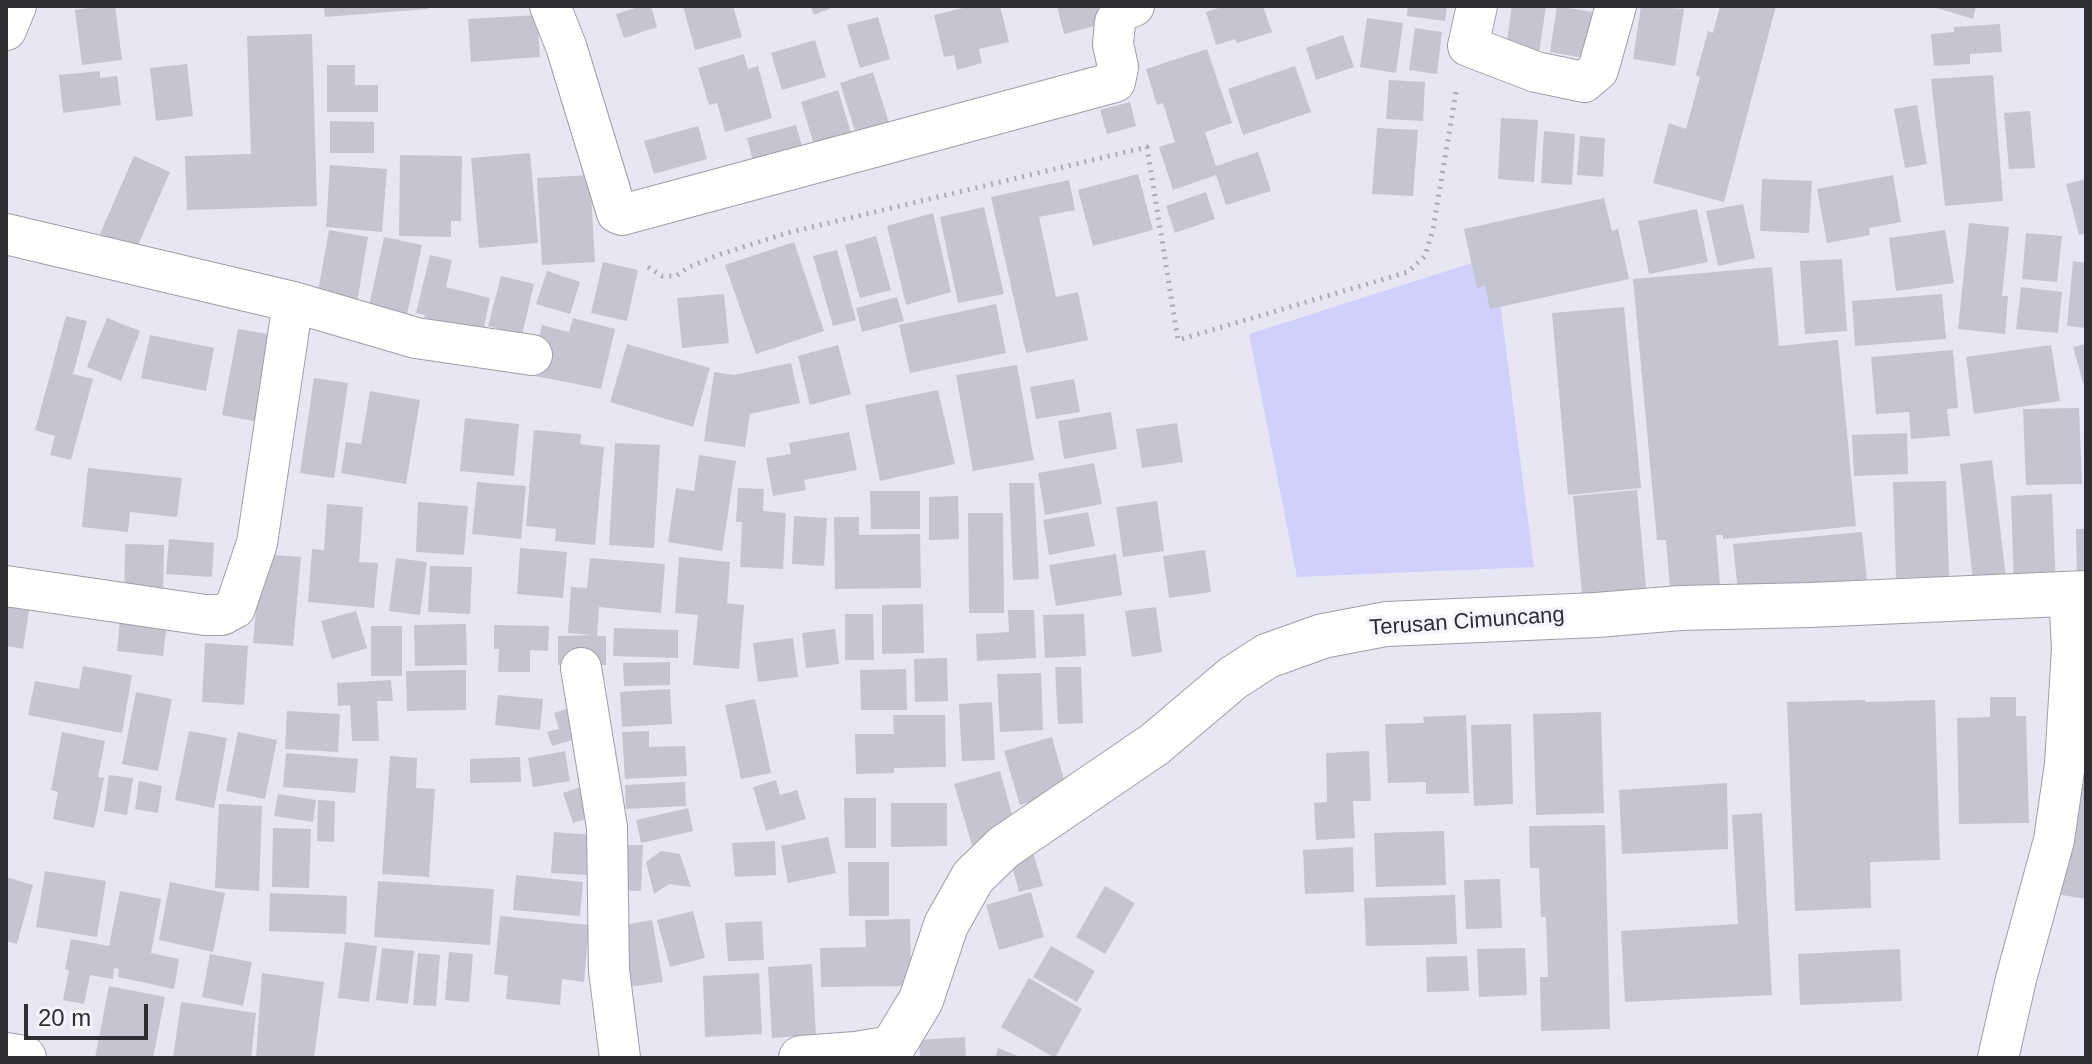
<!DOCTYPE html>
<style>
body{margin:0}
#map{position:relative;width:2092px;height:1064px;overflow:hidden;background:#e7e7f3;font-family:Arial,sans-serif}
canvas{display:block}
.frame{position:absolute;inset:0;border:8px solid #2d2d32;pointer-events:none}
.scale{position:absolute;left:24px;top:1004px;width:124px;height:36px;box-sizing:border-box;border:4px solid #2d2d32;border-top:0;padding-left:10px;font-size:24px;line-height:28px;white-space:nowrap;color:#2d2d32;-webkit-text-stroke:6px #f4f4fe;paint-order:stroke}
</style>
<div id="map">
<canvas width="2092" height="1064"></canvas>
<div class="frame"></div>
<div class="scale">20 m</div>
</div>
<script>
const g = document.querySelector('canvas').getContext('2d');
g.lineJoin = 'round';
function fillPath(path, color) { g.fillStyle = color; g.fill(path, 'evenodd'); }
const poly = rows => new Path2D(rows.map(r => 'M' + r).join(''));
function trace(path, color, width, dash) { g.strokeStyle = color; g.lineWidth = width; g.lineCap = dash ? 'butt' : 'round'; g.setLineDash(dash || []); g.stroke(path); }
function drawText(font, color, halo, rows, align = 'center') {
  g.font = font + ' Arial,sans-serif'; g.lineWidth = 7; g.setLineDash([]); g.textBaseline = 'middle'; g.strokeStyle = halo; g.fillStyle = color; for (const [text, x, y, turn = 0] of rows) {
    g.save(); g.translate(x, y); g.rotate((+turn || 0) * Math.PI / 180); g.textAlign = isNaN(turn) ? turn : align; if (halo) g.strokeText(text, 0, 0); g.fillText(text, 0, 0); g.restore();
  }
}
fillPath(poly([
 [1494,256,1534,567,1297,577,1249,334]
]), '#d0d0fd');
fillPath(poly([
 [102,6,115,6,122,60,82,65,75,10],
 [324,6,428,6,428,9,325,17],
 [642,6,651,6,657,27,624,38,616,14],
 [683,6,733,6,742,37,695,50],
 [810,6,836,6,814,15],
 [971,6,1000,6,1009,42,979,49,982,63,957,70,954,55,944,57,934,15],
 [1057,6,1097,6,1102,24,1064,34],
 [1263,6,1272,32,1237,43,1235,39,1216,45,1206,12,1225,6],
 [1408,6,1447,6,1445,21,1407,16],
 [1512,6,1546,6,1539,53,1506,47],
 [1557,6,1598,13,1590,59,1550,52],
 [1641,6,1684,9,1675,66,1633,59],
 [1720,6,1776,6,1724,202,1653,183,1669,123,1686,129,1700,77,1696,75,1708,31,1713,33],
 [1930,6,1976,6,1973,19],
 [537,15,540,57,471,62,468,19],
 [878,17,890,59,860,68,847,25],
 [1367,18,1403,23,1396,73,1360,67],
 [2000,24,2002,52,1970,54,1970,64,1934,66,1931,34,1954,32,1954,27],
 [1415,28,1442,32,1437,74,1409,70],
 [312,34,317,206,187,210,185,156,251,154,247,36],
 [1343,35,1354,67,1316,80,1306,48],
 [815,40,826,77,782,90,771,53],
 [1207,49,1232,123,1205,132,1216,166,1258,152,1271,191,1226,205,1216,175,1173,190,1159,147,1175,142,1163,103,1157,105,1146,69],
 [744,54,748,69,758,66,772,118,725,132,717,103,709,105,698,68],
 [187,64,193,116,156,121,150,68],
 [327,65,355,65,355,85,378,85,378,112,327,112],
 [1295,66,1311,112,1243,135,1228,89],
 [100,71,100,78,117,76,121,105,63,113,59,75],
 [873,72,891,129,858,140,840,83],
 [1993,75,2003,201,1945,206,1931,79],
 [1389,80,1425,82,1423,121,1386,119],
 [838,90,855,146,818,158,801,102],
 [1130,102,1136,126,1107,134,1100,110],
 [1917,105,1927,164,1905,168,1894,109],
 [2030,111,2035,168,2009,169,2004,113],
 [1501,118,1538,120,1534,182,1498,179],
 [330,121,374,122,374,153,330,153],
 [796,125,805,157,756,172,747,138],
 [698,126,707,159,654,174,644,141],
 [1377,128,1418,130,1413,196,1372,194],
 [1544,131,1575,134,1572,185,1541,183],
 [1580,136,1605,138,1603,177,1577,175],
 [530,153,538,243,479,248,471,158],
 [400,155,462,156,461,221,451,221,451,237,399,236],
 [134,156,170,172,136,250,100,234],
 [330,165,387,169,382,232,326,227],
 [1138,174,1153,230,1093,246,1078,190],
 [590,175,595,262,542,265,537,178],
 [1893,175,1901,222,1869,228,1870,235,1827,243,1817,189],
 [1762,179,1812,181,1809,233,1760,231],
 [2086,179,2086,233,2079,235,2066,184],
 [1069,180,1075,210,1039,217,1056,297,1078,292,1088,340,1026,353,991,197],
 [1206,192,1215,219,1175,233,1166,206],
 [1604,198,1612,231,1618,229,1629,279,1490,309,1485,286,1477,288,1464,229],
 [1743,204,1755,258,1718,266,1706,211],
 [984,207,1004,294,958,303,940,217],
 [1697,209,1708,262,1649,274,1638,221],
 [933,213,951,292,906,305,887,226],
 [1969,223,2009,227,2002,296,2008,296,2005,334,1958,329],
 [329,230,368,237,355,315,315,308],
 [1945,230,1954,283,1896,291,1889,238],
 [2026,233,2062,236,2057,282,2022,279],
 [876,236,891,290,860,298,845,245],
 [384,237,422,245,404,329,366,320],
 [794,242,824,331,756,354,725,265],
 [837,250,856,320,833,326,813,256],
 [430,255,452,260,446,287,490,298,483,332,424,318,425,315,416,313],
 [1842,259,1847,331,1805,334,1800,261],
 [2073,261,2086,263,2086,328,2067,326],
 [603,262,638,270,627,321,591,313],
 [1772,267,1779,346,1838,340,1856,526,1723,539,1723,535,1716,535,1721,598,1671,602,1666,540,1657,540,1633,279],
 [547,271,580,282,570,314,536,304],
 [501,276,534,284,522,335,488,326],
 [2021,287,2062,292,2058,333,2016,329],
 [724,294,729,343,682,348,677,298],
 [1942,294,1946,339,1855,346,1852,301],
 [897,297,904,321,862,332,856,308],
 [996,304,1006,353,910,373,899,325],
 [1624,307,1641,488,1568,495,1552,313],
 [66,316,87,321,73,374,93,379,71,460,50,455,55,436,35,430],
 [107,318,140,331,121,381,87,367],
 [573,318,615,329,601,389,530,375,542,325,569,332],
 [238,329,279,336,263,423,222,415],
 [150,335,214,348,206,391,141,378],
 [627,344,710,368,693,427,610,402],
 [2086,344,2086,382,2083,383,2073,347],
 [838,345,851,394,810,405,798,356],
 [2051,345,2060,401,1974,414,1966,357],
 [1953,350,1958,408,1947,409,1950,436,1911,439,1909,412,1876,414,1871,357],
 [791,363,800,403,750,414,745,447,704,441,714,372,734,375],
 [1017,365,1034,460,973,471,956,375],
 [314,378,348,383,334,478,300,473],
 [1074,379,1080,412,1036,419,1030,387],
 [938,390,955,464,880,481,865,405],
 [370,391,420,400,406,484,341,473,346,442,361,444],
 [2079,408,2082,484,2026,485,2023,409],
 [1111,412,1117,449,1064,459,1058,421],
 [465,418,519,424,514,476,460,471],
 [1177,423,1183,462,1142,468,1136,429],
 [534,430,581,434,580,444,604,447,595,545,555,541,556,529,526,526],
 [849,432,857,470,804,480,806,490,773,496,766,458,791,454,789,443],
 [1907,433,1908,474,1854,476,1852,435],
 [615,443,660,445,654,548,609,545],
 [699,455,736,461,722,551,668,542,676,488,694,491],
 [1992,460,2007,586,1974,589,1960,464],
 [1094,463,1102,504,1045,515,1038,473],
 [88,468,182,478,177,517,130,512,128,532,82,527],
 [1946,481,1949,577,1896,578,1893,482],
 [477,482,526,486,521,539,472,534],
 [1009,483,1034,483,1039,579,1013,580],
 [738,488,764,489,763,511,786,513,783,569,740,567,742,522,736,522],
 [1637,490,1648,608,1584,615,1573,496],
 [870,491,920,491,920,529,871,529],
 [2052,494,2056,588,2014,589,2011,496],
 [958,496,959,539,929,540,929,497],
 [1157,501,1164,551,1123,557,1116,507],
 [418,502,468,506,464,555,416,552],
 [327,504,363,507,359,562,378,563,374,608,308,602,312,549,324,550],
 [1088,512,1095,546,1049,555,1043,520],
 [968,513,1003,513,1004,613,969,613],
 [794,516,827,518,824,566,792,564],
 [834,517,859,517,859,535,920,534,921,588,835,589],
 [2076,529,2086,529,2086,584,2077,585],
 [1862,532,1868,590,1739,602,1733,544],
 [169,539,214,543,212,577,166,574],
 [125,544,164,545,163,603,124,602],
 [520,548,567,552,563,598,517,594],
 [1205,550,1211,592,1169,598,1163,556],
 [261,554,301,557,293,646,253,643],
 [1116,554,1122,595,1056,606,1049,565],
 [679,557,730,562,727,603,744,605,739,669,693,665,698,615,675,613],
 [396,558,427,562,420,615,389,611],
 [590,558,665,564,661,613,599,607,597,636,606,636,606,665,558,665,558,636,593,635,568,633,571,587,587,588],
 [430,566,472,567,470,614,428,612],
 [6,600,30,604,23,649,6,646],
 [923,604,924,653,882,654,882,605],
 [1156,607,1162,652,1132,657,1125,611],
 [121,609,168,615,163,656,117,651],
 [1008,610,1034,610,1036,658,977,661,976,634,1009,632],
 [356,611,367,648,332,659,321,621],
 [845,614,873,614,874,660,845,660],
 [1084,614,1086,656,1045,658,1043,615],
 [466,624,467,665,415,666,414,625],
 [494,625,549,626,548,651,530,650,530,672,498,672,499,649,494,649],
 [371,626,402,626,402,676,371,676],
 [614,628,678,630,678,658,613,656],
 [835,629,839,664,806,668,802,633],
 [793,638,798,677,758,682,753,643],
 [205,643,248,646,244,705,202,702],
 [947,658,948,701,915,702,914,659],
 [670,662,670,685,624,686,623,663],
 [83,666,132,675,122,733,28,715,35,681,79,689],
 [1055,667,1081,667,1083,723,1058,724],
 [906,669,907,710,861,710,860,670],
 [466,670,466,710,407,711,406,671],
 [1041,673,1043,730,1000,732,997,674],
 [391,680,393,701,377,701,379,741,352,741,350,705,338,706,337,683],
 [670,689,672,724,622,727,620,692],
 [136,692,172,699,158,771,122,764],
 [498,695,543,699,540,730,495,725],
 [1990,697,2016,697,2016,716,2026,716,2029,823,1959,824,1957,718,1990,717],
 [755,699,771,773,741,779,725,705],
 [1865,700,1865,702,1935,700,1940,860,1870,862,1871,908,1795,911,1787,702],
 [992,702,995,760,962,761,959,704],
 [579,705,589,735,552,746,547,732,559,729,554,713],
 [287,711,340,714,338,752,285,749],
 [1601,712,1604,813,1536,815,1533,714],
 [893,715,945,715,946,767,894,768,894,773,856,774,855,734,894,734],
 [1466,715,1469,793,1426,794,1426,782,1388,783,1385,724,1424,723,1423,717],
 [1511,724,1513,804,1474,806,1471,725],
 [189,731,227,738,214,808,175,800],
 [649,731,649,747,685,746,687,776,625,779,622,732],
 [62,732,105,741,98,777,104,778,94,828,53,819,58,792,51,790],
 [238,732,277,740,265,799,226,791],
 [1052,737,1067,791,1020,805,1004,751],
 [565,751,570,781,533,787,528,758],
 [1369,751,1371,801,1353,801,1355,838,1316,840,1314,803,1327,802,1326,753],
 [286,753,358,759,355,793,283,787],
 [390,756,417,758,416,788,435,789,429,877,382,874],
 [520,757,521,782,470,783,470,759],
 [1000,771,1017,833,972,845,954,784],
 [109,775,133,778,127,815,104,811],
 [776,780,780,795,797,790,806,819,766,831,753,787],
 [139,781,162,786,158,813,135,809],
 [685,782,686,806,626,809,625,785],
 [1727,783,1728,849,1622,854,1619,790],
 [2070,783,2086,786,2086,899,2050,893],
 [589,784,600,814,573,823,563,793],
 [278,794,316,800,313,822,274,816],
 [844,798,876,798,876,848,845,848],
 [318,800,335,801,334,842,317,841],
 [891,803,947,803,947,846,891,847],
 [219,804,262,806,259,891,215,888],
 [688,808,693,831,641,843,636,820],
 [1762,813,1772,995,1625,1002,1621,931,1738,924,1732,815],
 [1605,825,1610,1029,1541,1031,1540,977,1548,977,1546,917,1541,917,1539,868,1530,868,1529,826],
 [273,828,311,829,309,888,272,887],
 [1444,831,1446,885,1376,887,1374,833],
 [554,832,591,835,587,875,551,873],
 [828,837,836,873,788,883,781,846],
 [1029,840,1043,886,1019,892,1007,847],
 [775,841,776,875,735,877,732,843],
 [614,845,643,845,641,891,613,890],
 [1353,847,1354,892,1305,894,1303,850],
 [661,851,680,854,691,887,669,884,654,894,646,862],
 [848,862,889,862,889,916,849,916],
 [45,871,106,881,97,937,36,927],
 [516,875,583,882,580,916,513,910],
 [6,877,33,885,17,944,6,941],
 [1500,879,1502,928,1466,929,1464,880],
 [378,881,494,889,490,945,374,937],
 [170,882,225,893,213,952,159,940],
 [1105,886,1135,903,1105,954,1076,937],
 [120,891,161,899,151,953,179,959,174,989,118,977,119,969,114,968,113,979,90,975,84,1004,63,1000,69,970,65,969,71,939,109,946],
 [1031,892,1044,937,999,950,986,905],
 [270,893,347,896,346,934,269,931],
 [1455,895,1457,944,1366,946,1364,898],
 [693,911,705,958,670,967,657,920],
 [500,916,589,925,584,982,562,979,560,1005,506,999,508,976,494,974],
 [910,919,911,986,821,987,820,948,866,947,865,920],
 [652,920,663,982,621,988,612,927],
 [762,921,764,960,728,961,725,923],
 [345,942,377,946,369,1002,338,998],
 [1051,946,1095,971,1077,1002,1033,977],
 [382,948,414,951,408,1004,376,1000],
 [1525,948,1527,995,1479,997,1477,949],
 [1900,949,1902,1001,1800,1005,1798,954],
 [449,952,473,954,469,1002,445,1000],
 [418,953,440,955,436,1006,413,1005],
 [210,954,252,962,243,1006,202,997],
 [1467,956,1469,991,1427,992,1426,957],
 [812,964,816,1035,772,1038,768,967],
 [262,973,324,982,314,1058,256,1057],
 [759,973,762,1034,705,1037,703,976],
 [1029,978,1082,1009,1055,1058,1001,1027],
 [109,986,165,997,153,1058,95,1058],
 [181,1002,256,1013,251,1058,173,1058],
 [965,1037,966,1058,920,1058,919,1040],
 [998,1048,1023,1058,995,1058]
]), '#c5c5d1');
const minor = poly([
 [550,6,566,46,617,213,622,215,1115,82,1118,67,1113,44,1115,22,1121,11,1134,6],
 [1477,6,1468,46,1536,72,1584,82,1598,70,1616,6],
 [6,30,16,6],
 [6,234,293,302,416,338,532,355],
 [6,586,205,615,222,615,235,608,257,543,293,302],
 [581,668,607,827,609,970,620,1058],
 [1998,1058,2016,979,2054,840,2065,764,2072,649,2069,593]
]);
const tertiary = poly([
 [6,1055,24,1058],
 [801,1058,856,1054,892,1048,921,1000,946,925,973,877,1004,847,1155,744,1233,678,1267,656,1323,636,1386,624,1597,615,1680,608,1810,605,2086,593]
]);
trace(minor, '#9e9eaa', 42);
trace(tertiary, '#9e9eaa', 46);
trace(poly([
 [648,267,662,276,676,276,689,267,718,255,787,233,1147,147,1178,340,1408,272,1425,256,1433,229,1457,86]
]), '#ababb5', 5, [2, 6]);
trace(minor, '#fff', 40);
trace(tertiary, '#fff', 44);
drawText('22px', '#2d2d32', '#f4f4fe', [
 ["Terusan Cimuncang",1467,622,-4]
]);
</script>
